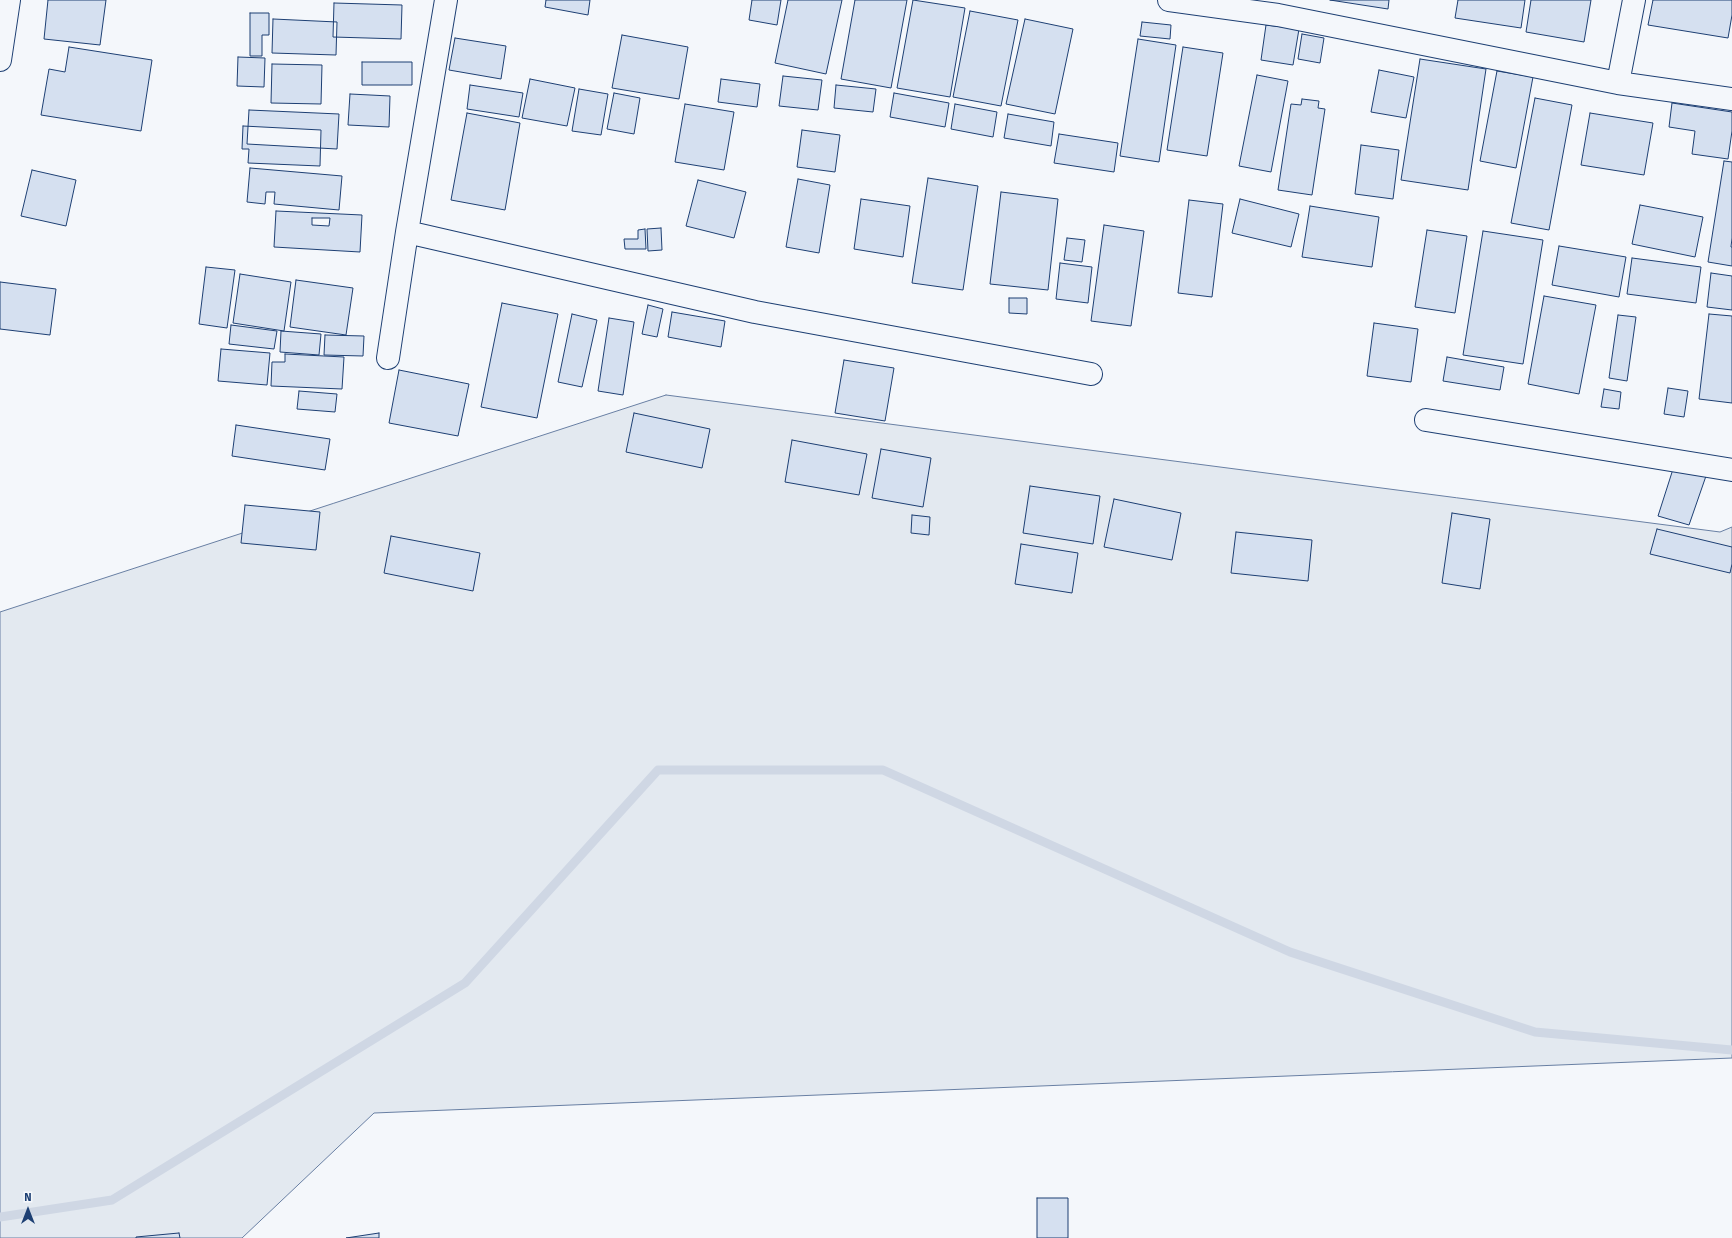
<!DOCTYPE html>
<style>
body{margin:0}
#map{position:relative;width:1732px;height:1238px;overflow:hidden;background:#f4f7fb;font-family:"Fira Sans",sans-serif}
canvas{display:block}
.north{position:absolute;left:8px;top:1190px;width:40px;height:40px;-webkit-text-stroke:3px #f4f7fb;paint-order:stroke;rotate:0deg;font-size:11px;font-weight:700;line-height:16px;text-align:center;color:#1d3f73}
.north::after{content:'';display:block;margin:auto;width:14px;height:18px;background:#1d3f73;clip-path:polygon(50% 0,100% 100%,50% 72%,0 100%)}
</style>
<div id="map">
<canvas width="1732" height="1238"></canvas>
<div class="north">N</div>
</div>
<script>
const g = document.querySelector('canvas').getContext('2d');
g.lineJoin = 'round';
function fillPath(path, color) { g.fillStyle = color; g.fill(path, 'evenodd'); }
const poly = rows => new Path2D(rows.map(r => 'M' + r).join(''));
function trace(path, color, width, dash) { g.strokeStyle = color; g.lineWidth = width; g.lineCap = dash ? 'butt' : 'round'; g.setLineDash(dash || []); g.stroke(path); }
const green = poly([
 [666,395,1720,532,1732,527,1732,1058,374,1113,242,1238,0,1238,0,612,666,395]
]);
fillPath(green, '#e3e9f0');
trace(green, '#687fa3', 1);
trace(poly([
 [0,1217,112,1200,465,983,658,770,883,770,1290,952,1535,1032,1732,1050]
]), '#cfd7e4', 9);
const building = poly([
 [48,0,106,0,100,45,44,39,48,0],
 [546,0,590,0,588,15,545,7,546,0],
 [752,0,781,0,777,25,749,20,752,0],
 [788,0,842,0,826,74,775,63,788,0],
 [855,0,907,0,891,88,841,79,855,0],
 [913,0,965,8,950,97,897,88,913,0],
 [1330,0,1389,0,1388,9,1330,0],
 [1458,0,1525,0,1521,28,1455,18,1458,0],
 [1531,0,1591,0,1584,42,1526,32,1531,0],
 [1653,0,1732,0,1732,15,1728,38,1648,25,1653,0],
 [334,3,402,5,401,39,333,37,334,3],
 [970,11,1018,20,1001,106,953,97,970,11],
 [250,13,269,13,269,35,262,35,262,56,250,56,250,13],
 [273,19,337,22,336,55,272,53,273,19],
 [1025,19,1073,29,1055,114,1006,104,1025,19],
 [1142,22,1171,25,1170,39,1140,36,1142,22],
 [1266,25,1299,29,1293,65,1261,60,1266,25],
 [1302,34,1324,38,1320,63,1298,59,1302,34],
 [622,35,688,47,679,99,612,88,622,35],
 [455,38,506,46,501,79,449,70,455,38],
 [1138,39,1176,45,1159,162,1120,156,1138,39],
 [69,47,152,60,141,131,41,115,49,69,65,72,69,47],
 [1183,47,1223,53,1207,156,1167,150,1183,47],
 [238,57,265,58,264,87,237,86,238,57],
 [1420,59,1486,69,1468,190,1401,180,1420,59],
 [362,62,412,62,412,85,362,85,362,62],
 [272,64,322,65,321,104,271,103,272,64],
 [1379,70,1414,77,1406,118,1371,112,1379,70],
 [1497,71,1533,77,1516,168,1480,161,1497,71],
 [1257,75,1288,81,1271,172,1239,166,1257,75],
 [783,76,822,80,818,110,779,106,783,76],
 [530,79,575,88,567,126,522,118,530,79],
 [721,79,760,84,757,107,718,102,721,79],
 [470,85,523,93,519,117,467,109,470,85],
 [836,85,876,89,873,112,834,108,836,85],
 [579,89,608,94,601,135,572,131,579,89],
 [614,93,640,98,634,134,607,129,614,93],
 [894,93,949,103,945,127,890,117,894,93],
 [350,94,390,96,389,127,348,125,350,94],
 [1535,98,1572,105,1549,230,1511,223,1535,98],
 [1302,99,1319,101,1318,108,1325,109,1312,195,1278,190,1291,104,1301,105,1302,99],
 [1672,103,1732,112,1732,131,1728,159,1692,154,1695,131,1669,127,1672,103],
 [685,104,734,112,724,170,675,162,685,104],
 [955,104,997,112,993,137,951,129,955,104],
 [249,110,339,114,337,149,247,144,249,110],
 [467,113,520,123,505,210,451,200,467,113],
 [1590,113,1653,123,1644,175,1581,165,1590,113],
 [1008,114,1054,122,1051,146,1004,138,1008,114],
 [243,126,321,130,320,166,248,163,249,149,242,149,243,126],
 [802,130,840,135,835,172,797,167,802,130],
 [1059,134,1118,143,1114,172,1054,163,1059,134],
 [1361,145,1399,150,1393,199,1355,194,1361,145],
 [1724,161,1732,162,1732,238,1731,247,1732,247,1732,266,1708,262,1724,161],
 [250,168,342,176,339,210,274,204,275,192,266,192,265,204,247,202,250,168],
 [32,170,76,180,66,226,21,216,32,170],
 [928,178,978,186,963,290,912,283,928,178],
 [798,179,830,185,819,253,786,247,798,179],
 [698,180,746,192,734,238,686,226,698,180],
 [1001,192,1058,199,1048,290,990,284,1001,192],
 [861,199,910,206,903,257,854,249,861,199],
 [1240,199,1299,214,1291,247,1232,233,1240,199],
 [1189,200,1223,204,1212,297,1178,293,1189,200],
 [1640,205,1703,217,1695,257,1632,244,1640,205],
 [1310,206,1379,217,1372,267,1302,257,1310,206],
 [276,211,362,215,360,252,274,247,276,211],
 [312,218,330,218,329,226,312,225,312,218],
 [1104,225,1144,231,1131,326,1091,321,1104,225],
 [661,228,662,250,648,251,647,229,661,228],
 [645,229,646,249,625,249,624,239,638,239,638,230,645,229],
 [1427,230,1467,236,1455,313,1415,307,1427,230],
 [1483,231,1543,240,1523,364,1463,355,1483,231],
 [1067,238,1085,240,1082,262,1064,260,1067,238],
 [1559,246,1626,257,1619,297,1552,285,1559,246],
 [1632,258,1701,267,1696,303,1627,294,1632,258],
 [1060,263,1092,267,1088,303,1056,299,1060,263],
 [206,267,235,270,227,328,199,324,206,267],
 [1711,273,1732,276,1732,310,1707,307,1711,273],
 [240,274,291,282,284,331,233,323,240,274],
 [296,280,353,288,346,335,290,327,296,280],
 [0,282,56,289,50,335,0,329,0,282],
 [1544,296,1596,305,1579,394,1528,384,1544,296],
 [1009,298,1027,298,1027,314,1009,313,1009,298],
 [502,303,558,314,537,418,481,407,502,303],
 [648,305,663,309,657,337,642,334,648,305],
 [672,312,725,321,721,347,668,337,672,312],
 [572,314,597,320,582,387,558,382,572,314],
 [1709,314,1732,316,1732,403,1699,399,1709,314],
 [1618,315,1636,317,1627,381,1609,378,1618,315],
 [609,318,634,322,623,395,598,391,609,318],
 [1374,323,1418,329,1411,382,1367,376,1374,323],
 [231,325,277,331,274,349,229,344,231,325],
 [281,331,321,334,319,355,280,352,281,331],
 [325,335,364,336,363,356,324,355,325,335],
 [221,349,270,353,267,385,218,381,221,349],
 [285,354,344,357,342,389,271,386,272,362,285,362,285,354],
 [1447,357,1504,367,1500,390,1443,381,1447,357],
 [844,360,894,368,885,421,835,413,844,360],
 [399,370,469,384,458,436,389,423,399,370],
 [1668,388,1688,391,1684,417,1664,414,1668,388],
 [1604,389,1621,392,1619,409,1601,407,1604,389],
 [299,391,337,394,335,412,297,409,299,391],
 [634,413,710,429,702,468,626,452,634,413],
 [236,425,330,439,325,470,232,456,236,425],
 [792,440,867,454,859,495,785,482,792,440],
 [881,449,931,458,923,507,872,498,881,449],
 [1674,466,1706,476,1689,525,1658,516,1674,466],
 [1030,486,1100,496,1093,544,1023,533,1030,486],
 [1114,499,1181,513,1172,560,1104,547,1114,499],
 [245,505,320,512,316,550,241,543,245,505],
 [1452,513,1490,519,1480,589,1442,583,1452,513],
 [912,515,930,517,929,535,911,533,912,515],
 [1657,529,1732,547,1732,564,1730,573,1650,554,1657,529],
 [1236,532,1312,540,1308,581,1231,573,1236,532],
 [391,536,480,553,473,591,384,573,391,536],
 [1021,544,1078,553,1072,593,1015,584,1021,544],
 [1037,1198,1068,1198,1068,1238,1037,1238,1037,1198],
 [179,1233,180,1238,136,1238,136,1237,179,1233],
 [379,1233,379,1238,346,1238,379,1233]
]);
fillPath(building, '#d5e0f0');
trace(building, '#1d3f73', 1);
const minor = poly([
 [1169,0,1278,15,1618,83,1732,99],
 [0,60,9,0],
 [1618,83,1634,0],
 [407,232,755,312,1091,374],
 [388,358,407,232,446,0],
 [1426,420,1732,470]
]);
trace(minor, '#1d3f73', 24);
trace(minor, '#f4f7fb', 22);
</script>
